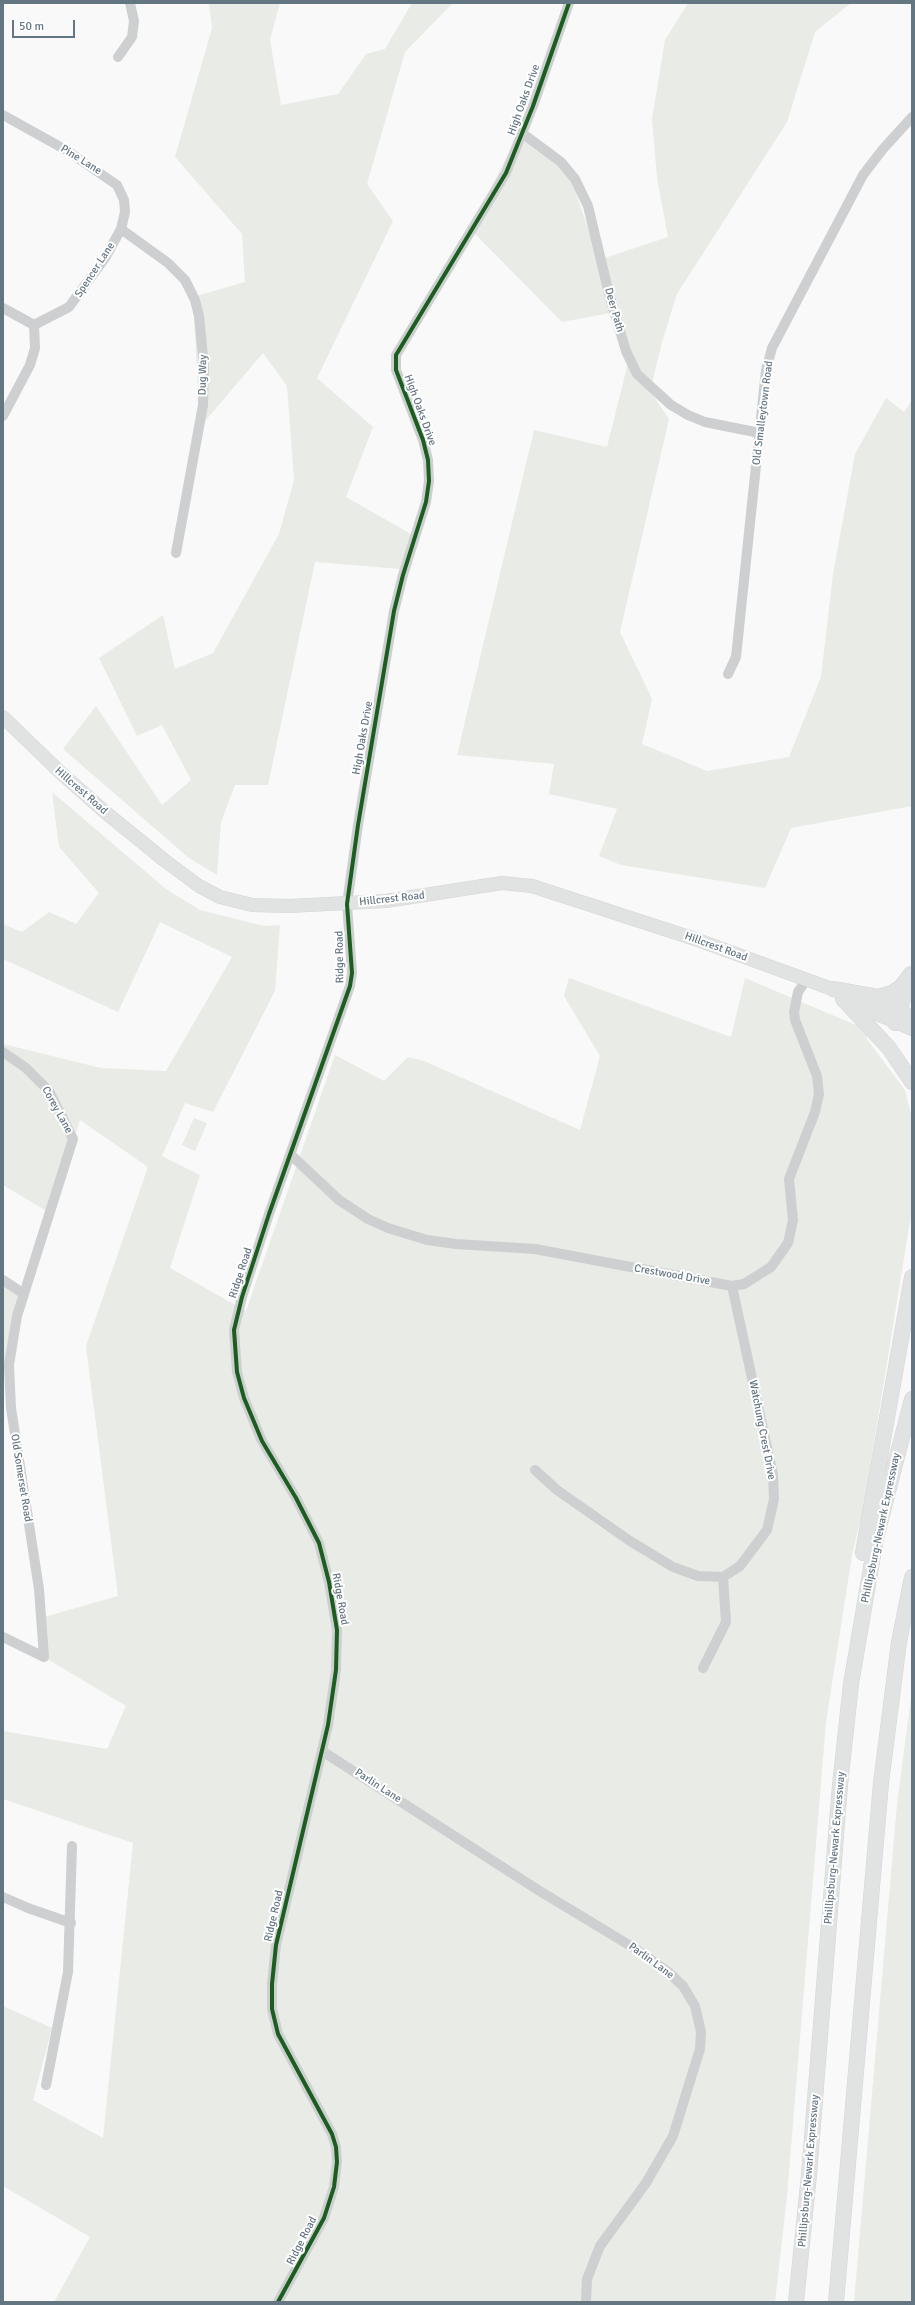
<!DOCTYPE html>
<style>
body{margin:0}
#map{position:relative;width:915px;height:2305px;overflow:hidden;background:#f9f9f9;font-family:Signika,sans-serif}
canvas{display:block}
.frame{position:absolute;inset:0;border:4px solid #657683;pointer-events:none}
.scale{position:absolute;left:12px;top:20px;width:63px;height:18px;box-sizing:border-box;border:2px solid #657683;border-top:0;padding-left:5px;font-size:12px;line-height:14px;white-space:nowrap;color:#657683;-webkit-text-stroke:3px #fff;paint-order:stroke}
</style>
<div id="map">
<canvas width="915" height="2305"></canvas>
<div class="frame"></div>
<div class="scale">50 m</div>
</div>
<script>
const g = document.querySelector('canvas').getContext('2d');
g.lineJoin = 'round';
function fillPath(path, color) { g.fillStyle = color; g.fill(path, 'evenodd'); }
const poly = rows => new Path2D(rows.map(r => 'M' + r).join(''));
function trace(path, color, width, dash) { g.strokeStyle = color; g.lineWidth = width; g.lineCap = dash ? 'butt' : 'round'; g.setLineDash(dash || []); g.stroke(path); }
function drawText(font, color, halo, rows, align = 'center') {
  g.font = font + ' Signika,sans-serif'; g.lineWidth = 4; g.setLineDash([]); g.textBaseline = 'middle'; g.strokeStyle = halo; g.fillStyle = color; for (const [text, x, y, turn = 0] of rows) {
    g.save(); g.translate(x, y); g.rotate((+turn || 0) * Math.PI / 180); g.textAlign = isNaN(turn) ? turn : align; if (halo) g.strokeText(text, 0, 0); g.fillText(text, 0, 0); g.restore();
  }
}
fillPath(poly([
 [209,3,280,3,270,40,281,105,338,94,366,54,385,49,412,3,453,3,405,52,367,184,393,221,317,378,373,427,346,497,411,534,401,569,315,562,268,785,235,785,221,822,217,875,189,858,63,749,96,706,162,805,191,780,162,725,137,736,99,658,163,615,175,669,213,653,279,534,294,480,287,386,263,353,200,427,193,297,245,282,242,234,175,157,212,28],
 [688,3,851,3,815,32,787,122,677,294,662,342,650,391,669,419,620,632,652,699,642,744,707,771,789,757,821,677,833,574,855,454,886,398,904,412,912,400,912,806,791,828,765,888,621,865,599,856,617,809,549,794,554,764,457,755,534,430,607,447,628,363,610,313,562,322,470,229,519,133,570,176,599,260,668,237,657,178,652,119,665,40],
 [52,792,166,889,200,910,264,926,280,925,275,991,213,1112,185,1103,162,1156,200,1175,170,1268,246,1311,335,1055,384,1081,408,1057,424,1061,580,1130,600,1056,564,996,569,978,731,1037,745,978,870,1031,866,1038,905,1090,912,1118,912,1209,863,1510,852,1555,826,1722,787,2196,775,2302,54,2302,90,2237,3,2186,3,2006,52,2028,33,2100,103,2138,133,1843,3,1799,3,1731,107,1749,126,1706,44,1657,41,1618,118,1596,86,1346,148,1167,80,1120,50,1213,3,1185,3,1044,101,1068,166,1071,232,957,160,922,118,1012,3,959,3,924,22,932,49,912,76,924,99,893,59,847],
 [194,1118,207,1123,195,1151,182,1145],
 [3,1283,20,1296,7,1373,3,1374],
 [912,1690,912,2302,854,2302,897,1804]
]), '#e8ebe6');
const major = poly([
 [3,717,62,774,105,812,164,860,199,886,220,897,252,905,289,906,386,901,502,883,532,886,695,939,843,993],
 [861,999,912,1016],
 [854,1004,912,1029]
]);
const highway = poly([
 [833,989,878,997,892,993,901,987,911,974],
 [843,999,889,1048,912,1082],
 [895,1023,910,978],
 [863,1553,912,1277],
 [796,2302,809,2175,840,1785,851,1684,876,1538,912,1399],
 [836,2302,881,1783,899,1642,912,1577]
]);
trace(major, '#d5d6d7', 14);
trace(highway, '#d5d6d6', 16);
trace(poly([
 [118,57,132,37,134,21,130,3],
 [3,115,66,150,117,185,124,200,125,212,121,229,105,258,69,307,34,325,3,308],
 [522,133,561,162,575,179,588,206,609,294,626,351,637,374,671,405,688,415,705,422,760,433],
 [121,229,168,263,185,280,195,300,199,316,204,367,203,405,176,553],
 [3,416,30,365,35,348,34,325],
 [728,674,736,657,766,370,772,348,863,175,883,149,912,117],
 [3,1052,26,1068,49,1091,73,1139,17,1316,9,1365,11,1408,39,1589,44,1657,3,1637],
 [291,1155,339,1200,368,1219,388,1228,427,1240,456,1244,535,1249,732,1286,744,1284,771,1267,788,1243,793,1220,789,1179,815,1112,819,1094,817,1076,795,1020,794,1012,798,992,806,980],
 [3,1280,24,1294],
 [535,1470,557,1490,630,1541,673,1567,698,1576,723,1577,740,1566,767,1530,774,1499,773,1475,732,1286],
 [703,1668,726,1622,723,1577],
 [322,1751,538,1890,634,1948,667,1971,683,1986,695,2006,701,2032,700,2049,673,2136,646,2183,600,2246,587,2279,586,2302],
 [3,1897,28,1908,71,1923],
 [46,2085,68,1972,72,1846],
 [278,2302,324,2218,334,2187,337,2162,336,2147,332,2134,278,2034,272,2009,272,1984,276,1945,328,1725,336,1670,337,1630,329,1582,319,1543,296,1498,262,1441,244,1398,237,1372,234,1330,242,1297,269,1214,350,986,352,973,347,904,358,825,394,611,403,575,426,502,429,481,428,460,423,440,396,370,396,355,506,173,533,106,569,3]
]), '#cecfd0', 10);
trace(major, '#e1e2e2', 13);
trace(highway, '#e1e2e2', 15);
trace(poly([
 [278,2302,324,2218,334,2187,337,2162,336,2147,332,2134,278,2034,272,2009,272,1984,276,1945,328,1725,336,1670,337,1630,329,1582,319,1543,296,1498,262,1441,244,1398,237,1372,234,1330,242,1297,269,1214,350,986,352,973,347,904,358,825,394,611,403,575,426,502,429,481,428,460,423,440,396,370,396,355,506,173,533,106,569,3]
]), '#1b5e20', 4);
drawText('11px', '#657683', '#fff', [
 ["High Oaks Drive",524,100,-70],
 ["Pine Lane",81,160,32],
 ["Spencer Lane",95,270,-57],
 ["Deer Path",614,310,74],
 ["Dug Way",203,375,-89],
 ["High Oaks Drive",420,410,70],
 ["Old Smalleytown Road",763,413,-83],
 ["High Oaks Drive",363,738,-80],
 ["Hillcrest Road",81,791,41],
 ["Hillcrest Road",392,899,-6],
 ["Hillcrest Road",716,947,20],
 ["Ridge Road",340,957,-91],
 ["Corey Lane",57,1110,61],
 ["Ridge Road",241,1273,-72],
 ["Crestwood Drive",672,1275,10],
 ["Watchung Crest Drive",762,1430,79],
 ["Old Somerset Road",21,1478,81],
 ["Phillipsburg-Newark Expressway",881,1528,-78],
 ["Ridge Road",340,1599,80],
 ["Parlin Lane",378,1786,33],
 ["Phillipsburg-Newark Expressway",835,1848,-85],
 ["Ridge Road",274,1916,-77],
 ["Parlin Lane",651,1961,36],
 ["Phillipsburg-Newark Expressway",809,2171,-85],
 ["Ridge Road",302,2241,-63]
]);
</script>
